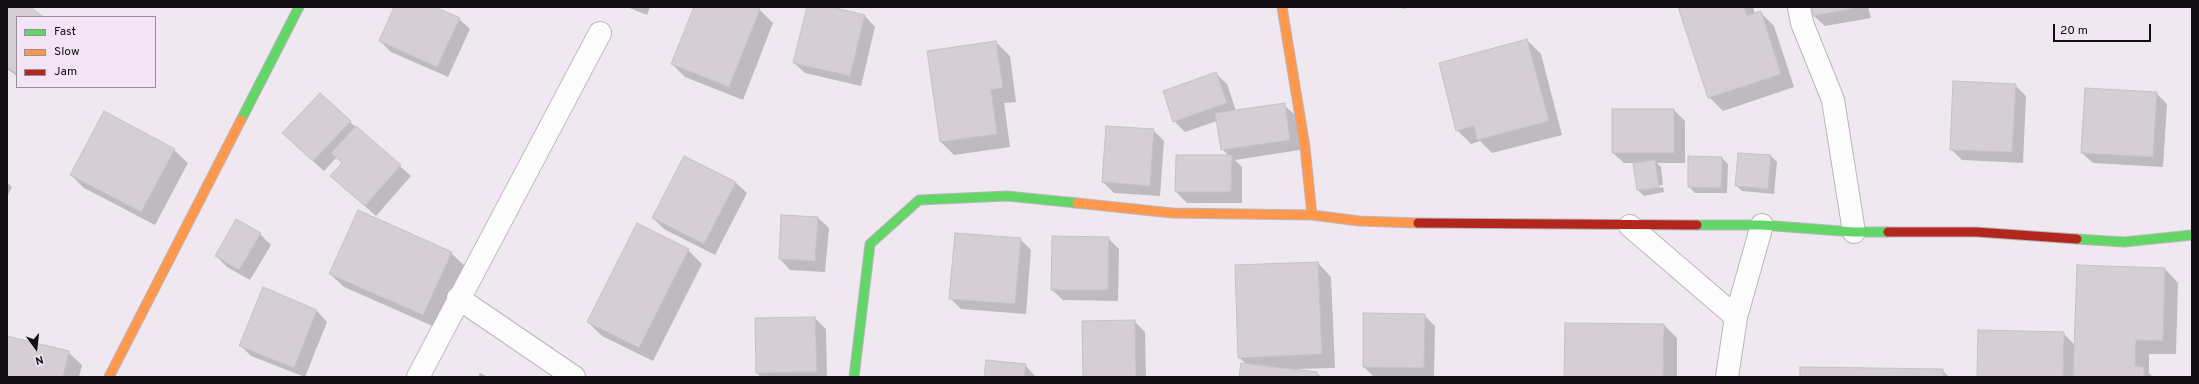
<!DOCTYPE html>
<style>
body{margin:0}
#map{position:relative;width:2199px;height:384px;overflow:hidden;background:#efe8f0;font-family:Overpass,sans-serif}
canvas{display:block}
.frame{position:absolute;inset:0;border:8px solid #110d12;pointer-events:none}
.legend{position:absolute;left:16px;top:16px;width:140px;height:72px;box-sizing:border-box;background:#f2e4f4;border:1px solid #988e9a;margin:0;padding:5px 7px;list-style:none;font-size:12px;color:#110d12}
.legend li{display:flex;align-items:center;gap:8px;height:20px}
.legend b{width:20px;border:1px solid #988e9a}
.north{position:absolute;left:16px;top:328px;width:40px;height:40px;-webkit-text-stroke:3px #f2e4f4;paint-order:stroke;rotate:165deg;font-size:11px;font-weight:700;line-height:16px;text-align:center;color:#110d12}
.north::after{content:'';display:block;margin:auto;width:14px;height:18px;background:#110d12;clip-path:polygon(50% 0,100% 100%,50% 72%,0 100%)}
.scale{position:absolute;left:2053px;top:24px;width:98px;height:18px;box-sizing:border-box;border:2px solid #110d12;border-top:0;padding-left:5px;font-size:12px;line-height:14px;white-space:nowrap;color:#110d12;-webkit-text-stroke:3px #f2e4f4;paint-order:stroke}
</style>
<div id="map">
<canvas width="2199" height="384"></canvas>
<div class="frame"></div>
<ul class="legend">
<li><b style="height:5px;background:#63d668"></b>Fast</li>
<li><b style="height:5px;background:#ff974d"></b>Slow</li>
<li><b style="height:5px;background:#b3261e"></b>Jam</li>
</ul>
<div class="north">N</div>
<div class="scale">20 m</div>
</div>
<script>
const g = document.querySelector('canvas').getContext('2d');
g.lineJoin = 'round';
function fillPath(path, color) { g.fillStyle = color; g.fill(path, 'evenodd'); }
const poly = rows => new Path2D(rows.map(r => 'M' + r).join(''));
function trace(path, color, width, dash) { g.strokeStyle = color; g.lineWidth = width; g.lineCap = dash ? 'butt' : 'round'; g.setLineDash(dash || []); g.stroke(path); }
fillPath(poly([
 [7,7,28,7,43,17,17,17,17,76,7,69],
 [395,7,433,7,459,19,470,29,448,77,391,52,380,41],
 [627,7,640,8,650,7,647,15],
 [695,7,753,7,760,10,773,23,743,100,685,77,672,64],
 [808,7,828,7,865,16,875,27,861,86,805,73,794,63],
 [1401,7,1410,7,1403,9],
 [1679,7,1753,7,1755,14,1760,12,1774,26,1794,87,1723,111,1709,97],
 [1813,7,1868,7,1871,18,1825,26,1814,16],
 [1527,40,1541,54,1562,135,1492,153,1480,141,1471,144,1457,130],
 [996,42,1010,56,1016,102,1004,103,1010,147,954,155,941,142],
 [1216,74,1227,84,1236,111,1284,105,1295,115,1300,150,1235,160,1242,167,1242,203,1187,203,1176,192,1229,156,1222,149,1217,121,1185,132,1174,121],
 [2015,85,2026,96,2023,163,1962,160,1951,149],
 [2156,93,2167,104,2163,167,2093,163,2082,153],
 [1613,110,1674,110,1685,121,1685,163,1657,163,1661,167,1663,185,1642,188,1642,190,1663,187,1664,192,1644,196,1638,190,1634,163,1624,163,1613,153],
 [350,122,411,176,376,216,331,176,343,163,337,157,324,171,294,144],
 [1153,130,1164,141,1160,196,1114,193,1103,182],
 [174,150,188,163,155,225,84,188,71,175],
 [1771,156,1777,162,1774,194,1742,191,1736,185],
 [684,157,736,183,747,193,715,255,664,229,653,218],
 [1722,158,1728,164,1727,193,1695,193,1689,187],
 [7,182,12,187,7,197],
 [818,218,829,228,825,272,790,270,780,259],
 [260,234,271,245,250,280,227,267,216,256],
 [1108,238,1119,249,1118,301,1063,300,1052,290],
 [1020,239,1031,250,1026,314,961,309,950,298],
 [688,250,702,264,653,361,602,336,588,322],
 [451,253,465,266,437,328,344,287,330,274],
 [1318,263,1331,277,1335,368,1297,369,1317,373,1321,377,1240,377,1246,364,1239,357],
 [2165,269,2178,283,2176,354,2149,354,2149,373,2153,377,1978,377,2063,333,2075,345],
 [264,289,317,311,327,322,305,377,251,356,240,345],
 [1364,314,1424,315,1435,326,1434,377,1374,377,1364,367],
 [815,318,826,329,827,377,761,377,757,373],
 [1134,321,1145,332,1146,377,1084,377],
 [1664,325,1677,338,1677,377,1565,377],
 [7,337,68,352,82,365,79,377,7,377],
 [1025,365,1036,377,985,377],
 [1942,370,1949,377,1801,377],
 [480,373,488,377,478,377]
]), '#0003');
const building = poly([
 [7,7,30,7,44,17,17,17,17,74,7,67,7,7],
 [394,7,435,7,460,18,437,67,379,41,394,7],
 [694,7,755,7,760,9,729,87,671,64,694,7],
 [807,7,832,7,865,15,850,76,793,63,807,7],
 [1678,7,1744,7,1747,16,1761,11,1781,74,1708,98,1678,7],
 [1812,7,1860,7,1813,16,1812,7],
 [1527,39,1549,121,1477,140,1474,126,1456,131,1439,63,1527,39],
 [996,41,1003,88,991,90,997,134,940,142,927,51,996,41],
 [1216,72,1227,103,1173,122,1163,91,1216,72],
 [1953,81,2016,84,2012,152,1950,150,1953,81],
 [2085,88,2157,92,2153,157,2081,153,2085,88],
 [320,93,351,121,313,161,282,133,320,93],
 [1285,103,1290,140,1221,150,1215,113,1285,103],
 [1612,109,1674,109,1674,153,1612,153,1612,109],
 [104,111,175,149,141,212,70,175,104,111],
 [356,126,401,165,365,206,330,176,342,163,331,153,356,126],
 [1106,126,1154,129,1150,186,1102,182,1106,126],
 [1738,153,1771,155,1768,189,1735,186,1738,153],
 [1176,155,1232,155,1231,192,1175,192,1176,155],
 [684,156,736,182,704,244,652,218,684,156],
 [1688,156,1722,157,1721,188,1688,187,1688,156],
 [1655,160,1659,187,1637,190,1633,163,1655,160],
 [358,210,452,252,423,315,329,274,358,210],
 [781,215,818,217,815,261,779,259,781,215],
 [236,219,261,233,239,270,215,256,236,219],
 [637,223,689,249,639,348,587,322,637,223],
 [955,233,1021,238,1015,304,949,299,955,233],
 [1052,236,1109,237,1108,290,1051,290,1052,236],
 [1318,262,1322,354,1238,358,1235,265,1318,262],
 [2077,265,2165,268,2163,341,2136,340,2135,366,2144,367,2144,377,2073,377,2077,265],
 [263,287,317,310,294,368,239,346,263,287],
 [1363,313,1425,314,1424,368,1363,367,1363,313],
 [815,317,817,372,756,373,755,318,815,317],
 [1135,320,1136,377,1083,377,1082,321,1135,320],
 [1565,323,1664,324,1663,377,1564,377,1565,323],
 [1978,330,2064,332,2063,377,1977,377,1978,330],
 [7,336,69,351,63,377,7,377,7,336],
 [986,360,1026,364,1024,377,984,377,986,360],
 [1241,363,1317,372,1317,377,1239,377,1241,363],
 [1800,367,1943,369,1943,377,1800,377,1800,367]
]);
fillPath(building, '#d5ced4');
trace(building, '#c7c1c6', 1);
const street = poly([
 [1799,7,1802,23,1833,100,1854,232],
 [1630,226,1736,317,1727,377],
 [458,298,574,377],
 [1736,317,1762,225],
 [418,377,600,33]
]);
const fast = poly([
 [241,120,299,7],
 [1697,225,1762,225,1854,232,1888,232],
 [2077,239,2124,242,2192,235],
 [854,377,870,244,919,200,1007,196,1077,203]
]);
const slow = poly([
 [1282,7,1305,147,1312,215,1359,221,1418,223],
 [1077,203,1172,213,1312,215],
 [109,377,241,120]
]);
const jam = poly([
 [1418,223,1697,225],
 [1888,232,1976,232,2077,239]
]);
trace(street, '#bbb5bb', 24);
trace(fast, '#bbb5bb', 11);
trace(slow, '#bbb5bb', 11);
trace(jam, '#bbb5bb', 11);
trace(street, '#fdfcfd', 22);
trace(fast, '#63d668', 9);
trace(slow, '#ff974d', 9);
trace(jam, '#b3261e', 9);
</script>
